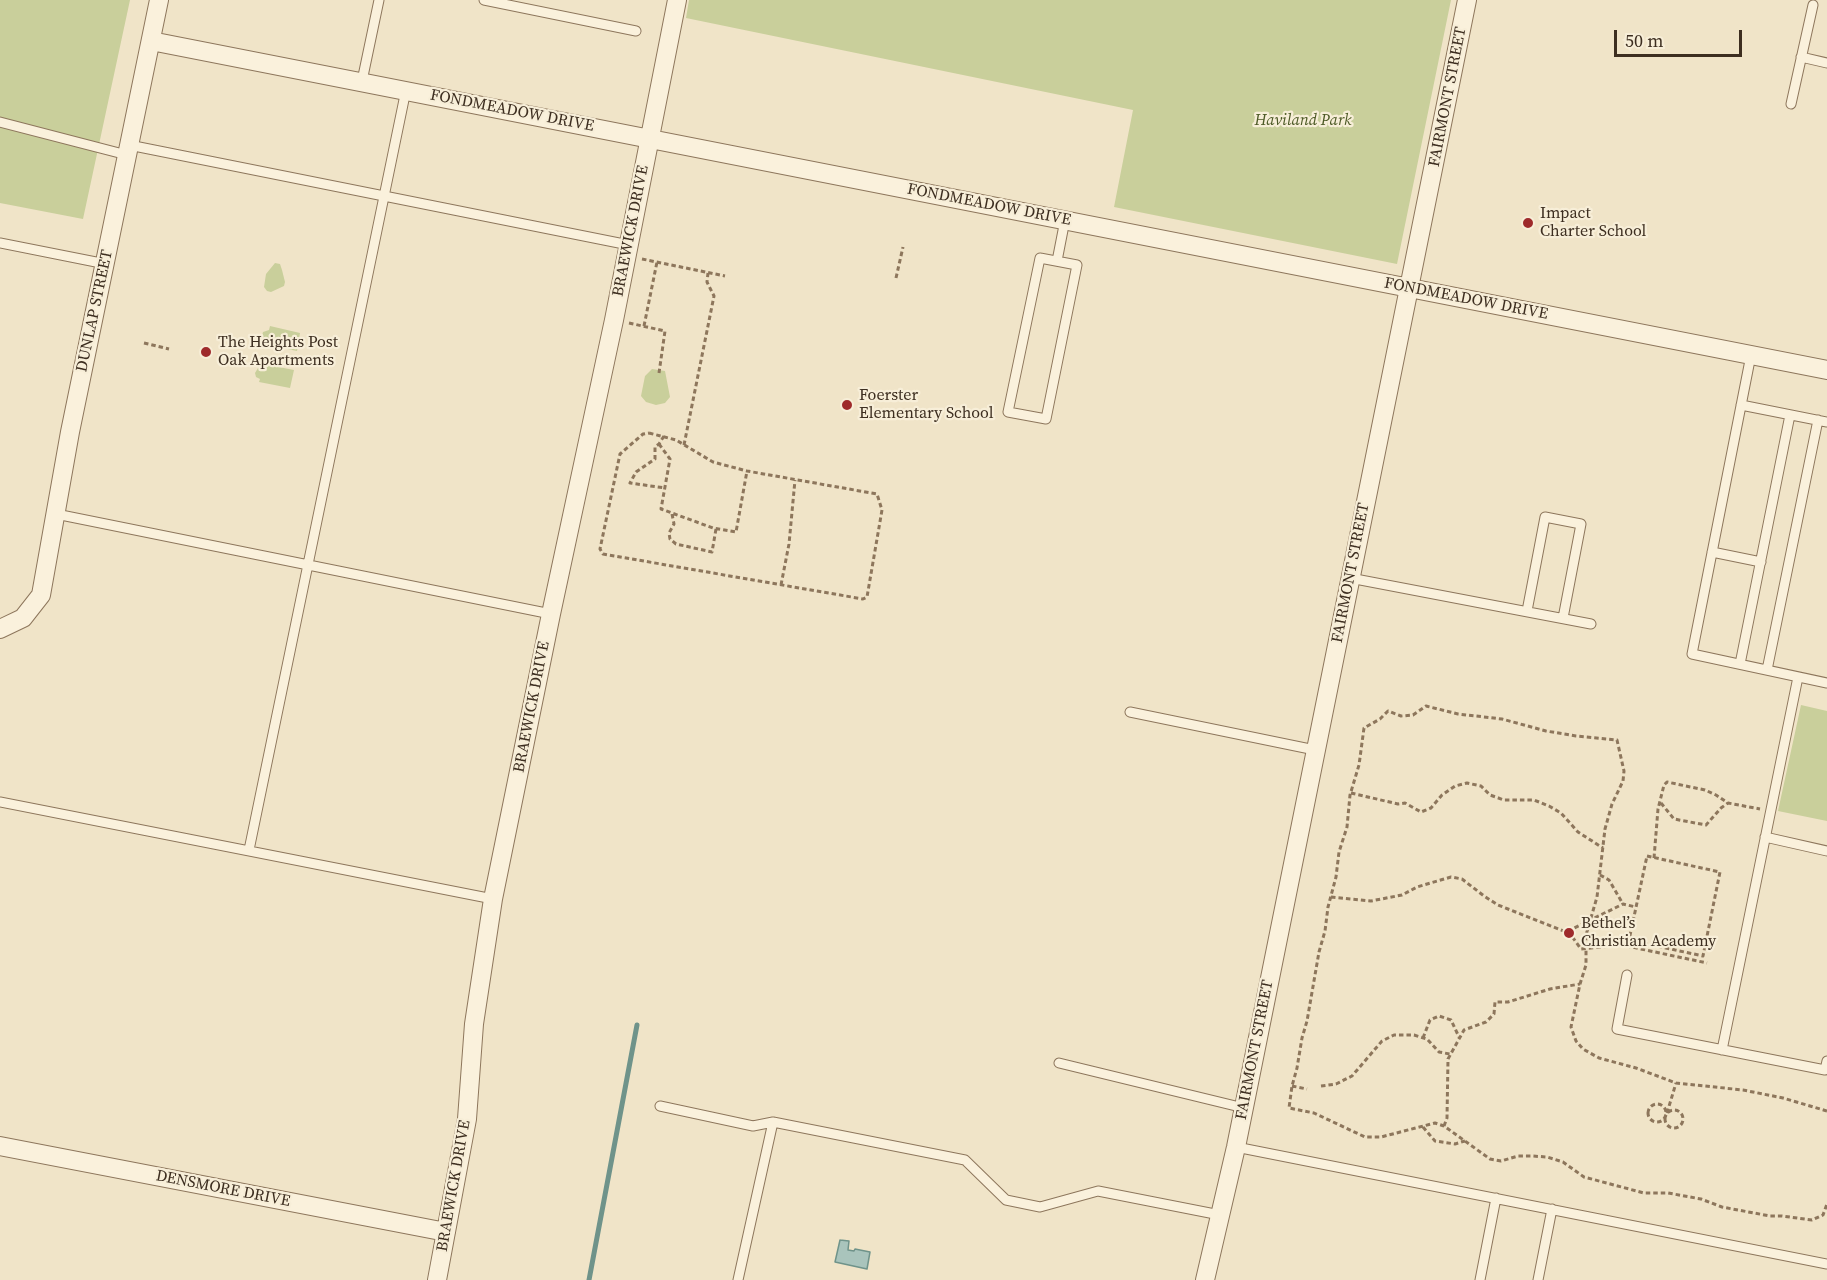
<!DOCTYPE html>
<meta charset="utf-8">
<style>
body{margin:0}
#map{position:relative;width:1827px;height:1280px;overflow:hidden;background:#f0e4c8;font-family:"Source Serif 4",serif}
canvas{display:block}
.scale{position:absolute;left:1614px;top:30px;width:128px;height:27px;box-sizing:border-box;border:3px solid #3d2e20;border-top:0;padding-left:8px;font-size:18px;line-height:21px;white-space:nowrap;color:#3d2e20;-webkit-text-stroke:4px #f7eed8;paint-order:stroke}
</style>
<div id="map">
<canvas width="1827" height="1280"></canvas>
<div class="scale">50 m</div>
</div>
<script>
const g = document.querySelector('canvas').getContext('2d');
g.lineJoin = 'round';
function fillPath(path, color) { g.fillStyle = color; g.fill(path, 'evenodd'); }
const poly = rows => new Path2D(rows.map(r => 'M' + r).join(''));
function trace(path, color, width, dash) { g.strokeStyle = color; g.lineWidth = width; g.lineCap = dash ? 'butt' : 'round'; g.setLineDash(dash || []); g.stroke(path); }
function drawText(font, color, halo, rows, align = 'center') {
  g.font = font + ' "Source Serif 4",serif'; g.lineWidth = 4.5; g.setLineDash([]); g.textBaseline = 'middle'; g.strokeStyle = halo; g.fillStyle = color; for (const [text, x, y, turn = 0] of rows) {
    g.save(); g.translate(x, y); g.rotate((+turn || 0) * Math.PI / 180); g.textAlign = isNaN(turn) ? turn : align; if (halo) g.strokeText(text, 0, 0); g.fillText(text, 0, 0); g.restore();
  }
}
fillPath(poly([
 [0,0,130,0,83,219,0,203],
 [689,0,1451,0,1397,264,1114,207,1133,110,686,18],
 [275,263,280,264,282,270,285,282,284,286,271,292,267,291,264,287,266,274],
 [270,326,300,333,297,351,267,345,267,341,263,339,262,336,263,332,269,330],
 [263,364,294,370,290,388,259,382,260,379,256,377,255,373,258,368,262,368],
 [652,369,665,371,670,397,665,403,656,405,646,402,641,396,645,376],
 [1801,705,1827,711,1827,821,1778,811]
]), '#c9cf9b');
const water = poly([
 [840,1240,849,1241,848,1250,854,1251,855,1249,870,1252,867,1269,835,1262,840,1240]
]);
fillPath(water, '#a9c4bc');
trace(water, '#6f938a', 1.5);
trace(poly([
 [589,1280,637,1025]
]), '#6f938a', 5);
const lane = poly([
 [484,0,636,31],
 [1801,57,1827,63],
 [362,81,379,0],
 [1791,104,1813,5],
 [0,122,127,155],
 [129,145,629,245],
 [0,243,106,264],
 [1040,258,1077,265,1046,419,1008,412,1040,258],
 [1057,261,1065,220],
 [1751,355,1692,654,1827,683],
 [1741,405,1827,422],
 [56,514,551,614],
 [1712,552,1761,562],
 [1350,578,1591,624],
 [1527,611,1545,517,1581,524,1563,618],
 [1740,664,1790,415],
 [1767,670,1818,420],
 [1130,712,1315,750],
 [0,802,493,899],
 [1765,837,1827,851],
 [249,850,406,90],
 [1627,975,1617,1029,1825,1070,1827,1061],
 [1722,1050,1798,677],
 [1059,1063,1244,1108],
 [660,1106,753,1126,773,1122,965,1160,1006,1200,1040,1207,1098,1191,1220,1215],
 [1236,1147,1827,1264],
 [738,1280,773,1122],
 [1480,1280,1496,1198],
 [1538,1280,1552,1209]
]);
const street = poly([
 [151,41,1827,370],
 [0,629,23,618,41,595,70,432,159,0],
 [0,1146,446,1232],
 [437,1280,467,1119,474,1024,493,899,551,614,614,320,677,0],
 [1205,1280,1236,1147,1467,0]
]);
trace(lane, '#8d765c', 11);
trace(street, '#8d765c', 20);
trace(poly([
 [642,259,725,276],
 [896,278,903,247],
 [629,323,665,331,659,373],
 [644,326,657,262],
 [144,343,169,349],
 [649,433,676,440,713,462,747,471,877,494,882,510,867,597,863,599,603,554,600,549,620,454,643,434,649,433],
 [664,436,659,444,655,447,655,459,636,472,630,483,665,488],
 [659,444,670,459,661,509,713,528,736,532,747,471],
 [684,445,714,296,707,282,708,273],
 [672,514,674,524,669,533,670,539,676,544,712,552,716,529],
 [781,585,789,544,795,480],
 [1351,793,1398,804,1405,803,1421,812,1431,808,1442,795,1455,786,1467,783,1481,786,1490,795,1504,800,1534,800,1549,806,1561,813,1578,832,1603,848],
 [1661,803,1674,819,1706,825,1721,808,1728,803],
 [1647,856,1720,872,1703,956,1629,940,1647,856],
 [1654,858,1658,809,1664,785,1667,782,1705,790,1716,795,1728,803,1760,809],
 [1600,875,1609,880,1623,904],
 [1331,897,1371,901,1402,895,1417,887,1451,877,1462,879,1484,896,1498,905,1566,932,1623,904,1636,907],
 [1568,931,1581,949,1622,945,1707,963],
 [1423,1038,1430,1020,1439,1016,1451,1020,1459,1037],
 [1292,1086,1307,1089],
 [1321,1086,1336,1084,1352,1076,1382,1041,1394,1035,1414,1035,1427,1039,1439,1052,1450,1054],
 '1648 1113a9 9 0 1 1 18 0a9 9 0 1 1-18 0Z',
 '1665 1119a9 9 0 1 1 18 0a9 9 0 1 1-18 0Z',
 [1827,1111,1783,1098,1743,1090,1676,1083,1636,1068,1599,1058,1583,1049,1576,1041,1571,1027,1580,984,1586,965,1586,935,1597,897,1605,829,1612,804,1623,781,1624,771,1617,740,1576,736,1546,731,1502,719,1458,714,1426,706,1413,715,1401,716,1388,711,1380,719,1364,728,1359,765,1350,795,1347,827,1339,852,1336,877,1328,907,1325,931,1319,952,1307,1021,1302,1038,1297,1068,1292,1086,1289,1108,1314,1113,1365,1137,1381,1137,1435,1123,1444,1126,1490,1159,1501,1161,1518,1156,1532,1156,1547,1157,1563,1162,1584,1177,1644,1193,1668,1193,1701,1199,1722,1207,1770,1216,1782,1216,1812,1220,1823,1215,1827,1204],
 [1667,1113,1676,1083],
 [1444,1126,1447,1118,1448,1059,1464,1030,1486,1022,1494,1014,1495,1002,1508,1002,1550,989,1580,984],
 [1423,1127,1435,1141,1455,1144,1465,1141]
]), '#8d765c', 3, [4.5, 3]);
trace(lane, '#faf1dc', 9);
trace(street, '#faf1dc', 18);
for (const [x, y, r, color] of [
 [1528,223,6,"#9e2a2b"],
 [206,352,6,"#9e2a2b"],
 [847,405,6,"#9e2a2b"],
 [1569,933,6,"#9e2a2b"]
]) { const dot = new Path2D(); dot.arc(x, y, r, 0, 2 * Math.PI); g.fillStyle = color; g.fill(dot); trace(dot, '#f7eed8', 2); }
drawText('16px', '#3d2e20', '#f7eed8', [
 ["FAIRMONT STREET",1448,97,-79],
 ["FONDMEADOW DRIVE",512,111,11],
 ["FONDMEADOW DRIVE",989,205,11],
 ["BRAEWICK DRIVE",631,231,-79],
 ["FONDMEADOW DRIVE",1466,299,11],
 ["DUNLAP STREET",95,311,-78],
 ["FAIRMONT STREET",1351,573,-79],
 ["BRAEWICK DRIVE",532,707,-79],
 ["FAIRMONT STREET",1255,1050,-79],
 ["BRAEWICK DRIVE",454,1186,-80],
 ["DENSMORE DRIVE",223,1189,11]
]);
drawText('italic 16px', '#4d5a26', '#f7eed8', [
 ["Haviland Park",1303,121]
]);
drawText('16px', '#3d2e20', '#f7eed8', [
 ["Impact",1540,214],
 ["Charter School",1540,232],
 ["The Heights Post",218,343],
 ["Oak Apartments",218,361],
 ["Foerster",859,396],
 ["Elementary School",859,414],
 ["Bethel’s",1581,924],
 ["Christian Academy",1581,942]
], 'left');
</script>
